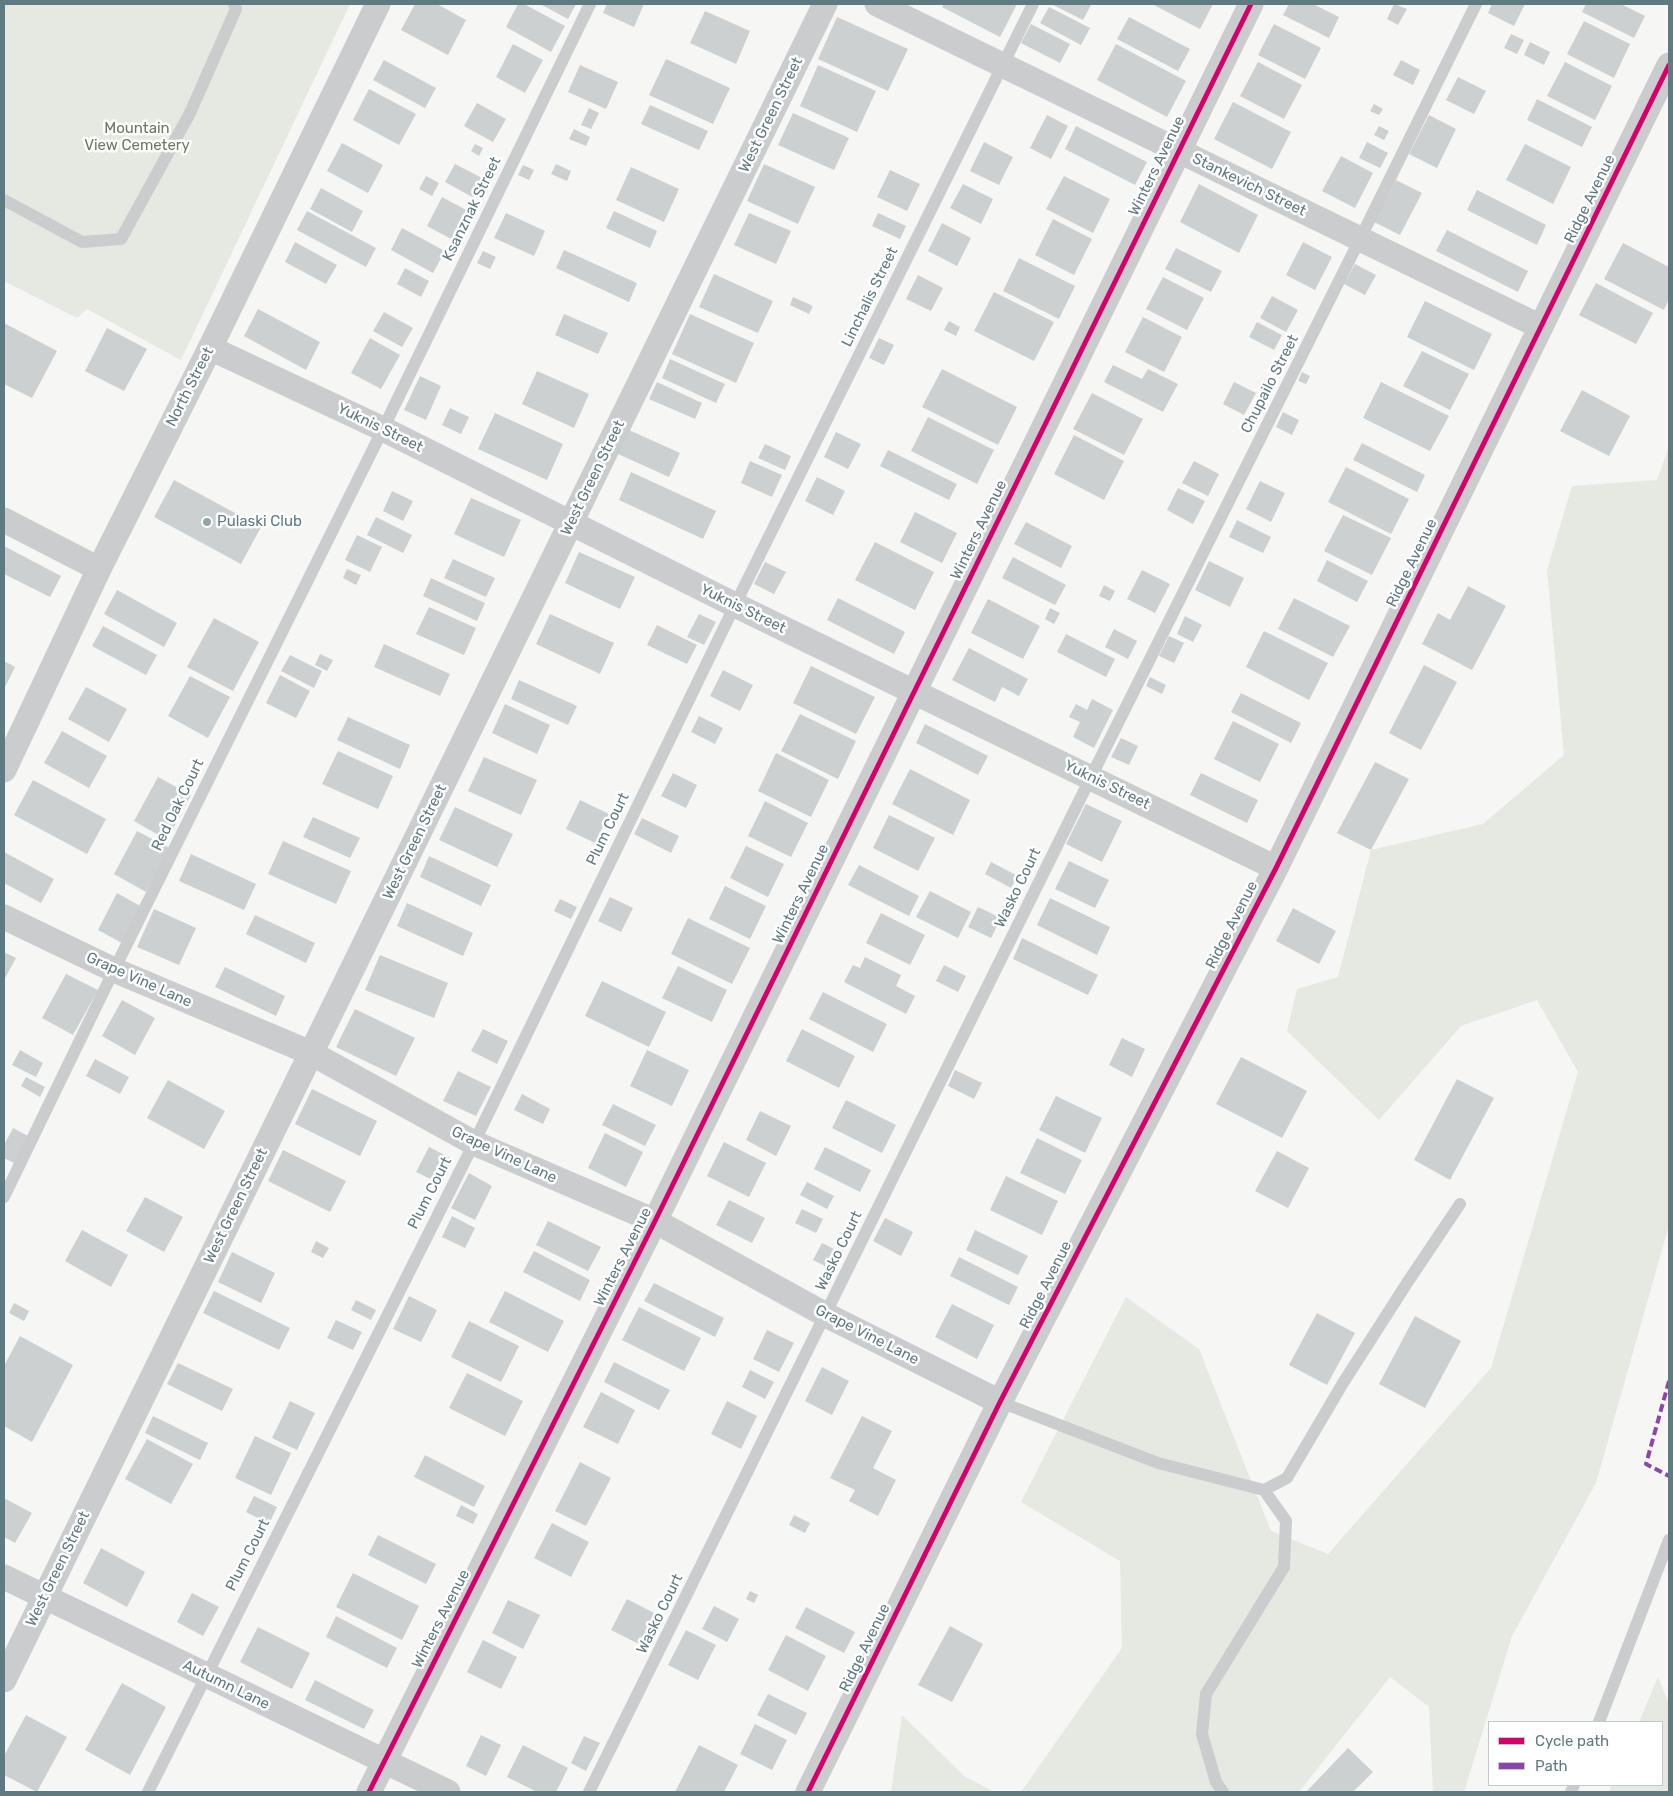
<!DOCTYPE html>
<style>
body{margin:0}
#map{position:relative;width:1673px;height:1796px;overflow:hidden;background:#f6f6f5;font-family:Rubik,sans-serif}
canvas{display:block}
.frame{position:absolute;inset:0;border:5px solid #607a82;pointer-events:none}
.legend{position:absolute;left:1488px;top:1721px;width:175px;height:65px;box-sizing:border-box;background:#fff;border:1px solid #bfcacd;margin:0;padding:6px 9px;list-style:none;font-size:15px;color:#607a82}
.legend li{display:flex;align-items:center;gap:10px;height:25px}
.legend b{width:25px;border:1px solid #bfcacd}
</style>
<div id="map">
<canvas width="1673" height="1796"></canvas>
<div class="frame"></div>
<ul class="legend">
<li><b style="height:6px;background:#d6006c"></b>Cycle path</li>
<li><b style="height:6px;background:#8e44ad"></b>Path</li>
</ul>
</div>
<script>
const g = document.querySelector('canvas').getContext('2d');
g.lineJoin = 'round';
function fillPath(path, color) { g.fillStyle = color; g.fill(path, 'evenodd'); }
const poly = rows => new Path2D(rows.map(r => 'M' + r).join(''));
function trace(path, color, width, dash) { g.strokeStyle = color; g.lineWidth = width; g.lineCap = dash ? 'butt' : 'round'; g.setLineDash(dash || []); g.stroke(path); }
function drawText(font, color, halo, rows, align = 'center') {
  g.font = font + ' Rubik,sans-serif'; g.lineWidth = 5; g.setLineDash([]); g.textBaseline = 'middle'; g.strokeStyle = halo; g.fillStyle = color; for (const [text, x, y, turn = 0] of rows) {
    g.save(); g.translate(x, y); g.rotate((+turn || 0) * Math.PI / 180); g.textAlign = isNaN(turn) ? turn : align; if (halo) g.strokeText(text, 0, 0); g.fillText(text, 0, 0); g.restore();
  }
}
fillPath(poly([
 [4,4,350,4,181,360,87,309,77,318,4,281],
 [1669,447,1669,1225,1596,1483,1512,1636,1464,1792,1433,1792,1429,1707,1390,1677,1299,1792,1021,1792,1122,1648,1120,1561,1021,1502,1126,1297,1199,1349,1271,1531,1328,1554,1491,1368,1578,1072,1537,1000,1461,1026,1379,1120,1287,1031,1297,989,1338,977,1371,850,1483,824,1564,755,1547,570,1572,486,1657,480],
 [1658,1677,1669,1704,1669,1792,1609,1792,1612,1785,1662,1785,1662,1722,1639,1722],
 [902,1715,964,1776,994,1792,891,1792]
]), '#e6e8e2');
fillPath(poly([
 [415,4,437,4,466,20,448,55,401,30],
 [518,4,524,4,565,26,551,52,506,27],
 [540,4,576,4,568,19],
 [607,4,644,4,634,27,603,13],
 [944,4,1017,4,1000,37,942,7],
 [1051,4,1088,4,1091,5,1083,20],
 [1152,4,1213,4,1200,29],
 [1289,4,1313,4,1339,17,1329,38,1283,15],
 [1394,4,1407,9,1398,25,1387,19],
 [1492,4,1525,4,1514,26,1488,13],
 [1586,4,1621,4,1645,16,1634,38,1582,12],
 [1049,7,1090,28,1081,45,1040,23],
 [705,11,750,31,736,64,690,43],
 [837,17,908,49,888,91,818,59],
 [1129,17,1190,49,1178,71,1117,39],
 [1584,21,1630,44,1614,78,1567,54],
 [1031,24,1070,44,1060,63,1021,43],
 [1274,24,1321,48,1305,79,1258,55],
 [1511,34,1524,40,1517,54,1504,48],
 [1530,42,1550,52,1544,65,1524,55],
 [513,44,543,60,525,93,496,77],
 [1116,44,1186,81,1167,117,1097,80],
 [666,59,730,88,713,124,649,95],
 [384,60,436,88,425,108,373,80],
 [1401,60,1420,70,1413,85,1393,75],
 [1258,62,1302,85,1284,119,1240,96],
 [1565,62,1612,86,1595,120,1547,96],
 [580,65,618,82,606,109,568,92],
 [818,65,876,91,857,132,800,106],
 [1458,77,1486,91,1474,114,1446,100],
 [369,89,416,114,399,145,353,120],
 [1537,99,1592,127,1582,147,1527,120],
 [1233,102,1291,132,1272,169,1214,139],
 [477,103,506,119,493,142,464,126],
 [1374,104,1383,109,1379,115,1370,111],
 [650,105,708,131,699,150,641,124],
 [589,108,599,113,591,129,581,125],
 [793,113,849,138,834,170,778,145],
 [1047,115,1068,126,1051,159,1030,148],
 [1429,115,1456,129,1437,168,1409,154],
 [1076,126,1147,162,1135,185,1065,149],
 [1379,126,1389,131,1384,140,1374,135],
 [574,129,590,137,586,146,569,139],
 [984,142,1013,157,999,185,970,171],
 [1367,142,1388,153,1380,168,1359,158],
 [342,143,383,165,368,193,327,171],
 [475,144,483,148,479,156,471,151],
 [1525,144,1571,167,1553,204,1506,180],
 [1341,156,1373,173,1355,208,1322,191],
 [455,164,484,179,474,198,445,182],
 [556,164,571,171,567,181,551,174],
 [764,164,815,187,798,224,747,201],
 [523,165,534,170,529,180,518,175],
 [631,167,679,189,664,222,616,200],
 [890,170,920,184,907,211,877,197],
 [426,176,439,183,432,196,419,189],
 [1064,176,1110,199,1093,233,1046,209],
 [1396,180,1422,193,1400,235,1374,222],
 [963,184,993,199,981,224,950,208],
 [1199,184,1258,215,1239,253,1180,222],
 [321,188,363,211,352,232,310,209],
 [1477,190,1546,225,1537,245,1467,210],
 [442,197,468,211,453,240,427,226],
 [307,211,376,248,366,267,297,230],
 [614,211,657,231,650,248,606,228],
 [506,213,545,231,534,256,494,238],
 [749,213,791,231,776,264,734,245],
 [878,213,906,226,900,239,872,226],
 [1053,219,1092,239,1074,275,1035,255],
 [942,223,971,238,957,266,928,251],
 [402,228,445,251,433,273,391,250],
 [1447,230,1528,271,1518,292,1436,251],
 [295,242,337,265,326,284,285,262],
 [1303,242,1332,257,1315,290,1286,275],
 [1623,243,1669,267,1669,299,1664,310,1604,279],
 [1176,248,1222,271,1211,292,1165,269],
 [564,250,637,283,629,302,556,268],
 [483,251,496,257,490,269,477,263],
 [1019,258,1075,286,1059,319,1003,291],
 [1355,264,1376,275,1365,295,1344,284],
 [405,268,429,281,421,297,397,284],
 [714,274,773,301,758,333,699,307],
 [918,275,943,288,931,311,906,299],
 [1163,277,1204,298,1187,330,1146,309],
 [1596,283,1653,313,1636,344,1579,315],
 [994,292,1054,322,1034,361,974,331],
 [1272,296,1298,310,1286,332,1260,318],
 [793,297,813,306,809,314,790,305],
 [1425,301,1492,334,1474,370,1407,337],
 [258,309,320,342,306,370,244,336],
 [384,312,413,328,402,347,373,331],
 [564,314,608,333,598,354,555,335],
 [690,314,754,343,736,383,672,354],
 [1143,317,1182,337,1164,372,1125,352],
 [949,321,960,327,956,336,944,330],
 [1257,322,1282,335,1274,350,1249,337],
 [4,323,57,351,32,398,4,384],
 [107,328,147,349,124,391,85,371],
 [370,338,400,355,381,389,351,373],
 [879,338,894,345,884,365,869,358],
 [1422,351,1469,374,1450,410,1403,386],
 [670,359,725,384,716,403,662,378],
 [1113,365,1142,379,1148,369,1178,384,1163,412,1104,382],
 [942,369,1017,407,998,445,922,407],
 [537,371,589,394,574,428,522,404],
 [1302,372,1310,376,1306,384,1298,381],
 [420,376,441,386,426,420,404,410],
 [657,382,702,403,695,419,649,399],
 [1234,382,1256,393,1244,415,1223,404],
 [1381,382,1449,416,1430,451,1363,418],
 [1582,390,1630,416,1609,456,1560,431],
 [1092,393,1143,419,1124,455,1073,429],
 [450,408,469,417,461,434,442,425],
 [1283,412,1299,420,1292,435,1276,427],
 [495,413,563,444,547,480,478,449],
 [928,417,994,450,977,484,911,451],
 [629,430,680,453,669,477,618,454],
 [836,432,861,444,848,469,824,457],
 [1074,435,1124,461,1104,500,1054,474],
 [1362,443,1425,475,1417,492,1353,460],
 [765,444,791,456,785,470,758,458],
 [888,450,957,484,949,500,880,466],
 [750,461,782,475,772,497,741,483],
 [1194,461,1219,474,1208,496,1182,483],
 [1346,467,1409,499,1391,534,1328,502],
 [631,472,716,511,703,539,619,500],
 [817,477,845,491,833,515,805,501],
 [174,480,261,527,241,564,154,517],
 [1260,481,1285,493,1271,522,1246,509],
 [1178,488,1205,501,1193,524,1167,510],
 [392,491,413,501,403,521,383,511],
 [471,498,521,520,504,557,454,534],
 [915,512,957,533,942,563,900,542],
 [1343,515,1391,538,1372,575,1324,551],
 [376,517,412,535,403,553,367,535],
 [1237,520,1271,537,1263,553,1229,537],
 [1026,522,1072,546,1061,568,1014,544],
 [357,535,382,547,370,572,345,560],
 [875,542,934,572,915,610,855,580],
 [4,546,61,576,50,597,4,574],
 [579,552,635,577,620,609,565,583],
 [1013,557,1066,585,1055,605,1002,578],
 [453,559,495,578,486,597,444,578],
 [1327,560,1368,581,1357,602,1317,581],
 [1209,561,1244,578,1230,607,1195,590],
 [765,562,786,572,774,594,754,584],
 [347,569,361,575,356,585,343,578],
 [1142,570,1170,584,1155,613,1127,599],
 [431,578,485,603,477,621,423,596],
 [1104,585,1115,591,1110,601,1099,596],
 [1468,586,1506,606,1472,670,1422,644,1438,613,1450,620],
 [117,590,177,623,164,647,104,614],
 [838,598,905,632,894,654,827,620],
 [1294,598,1350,626,1333,657,1278,629],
 [988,599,1040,626,1023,659,971,633],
 [429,607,476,628,464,655,416,634],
 [1050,608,1060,613,1054,624,1045,619],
 [550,614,614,643,600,674,536,644],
 [699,614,716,622,704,645,687,637],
 [1185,616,1202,625,1193,642,1177,634],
 [214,618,259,642,233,691,187,667],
 [657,625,697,645,687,664,647,645],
 [103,626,157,655,146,675,92,646],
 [1114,629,1137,641,1128,659,1105,647],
 [1264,631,1328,663,1309,700,1246,667],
 [1066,634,1115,659,1106,677,1057,652],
 [1169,636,1184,643,1174,663,1159,656],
 [384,644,450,674,440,696,374,667],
 [969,648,1028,679,1019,696,1002,687,995,702,952,680],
 [320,654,333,660,327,671,315,665],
 [290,655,322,671,314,688,281,671],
 [4,661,15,667,4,689],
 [1424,665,1457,682,1421,750,1389,733],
 [811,666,875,697,856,734,793,703],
 [723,670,753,685,740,711,710,696],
 [280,675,310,691,296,718,266,703],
 [190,676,230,697,208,738,168,716],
 [1150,677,1166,685,1162,694,1146,686],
 [519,680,577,706,568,725,511,699],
 [86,687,127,709,109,742,68,719],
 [1241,693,1301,723,1291,743,1231,712],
 [1092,699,1113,710,1094,748,1073,737,1080,722,1069,717,1076,704,1087,710],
 [505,704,550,725,537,754,492,733],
 [800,714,856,741,838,779,781,751],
 [699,716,723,728,715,744,691,732],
 [348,717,410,745,400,769,337,740],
 [1233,721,1279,744,1260,782,1214,759],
 [925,724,988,756,978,775,916,743],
 [62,731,107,756,89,788,44,763],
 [1121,738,1138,746,1129,765,1111,757],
 [338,751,393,776,378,809,322,784],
 [776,753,829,780,811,817,758,791],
 [484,757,537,780,521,815,468,791],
 [1375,762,1409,779,1371,850,1337,833],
 [910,769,970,800,953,835,892,804],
 [673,773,697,785,686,808,661,796],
 [1201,773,1258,800,1247,823,1190,795],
 [158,777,191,795,167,840,134,821],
 [33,780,106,819,87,854,14,815],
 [580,800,609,814,595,843,566,829],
 [765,801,808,823,791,857,748,836],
 [1086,804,1122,821,1102,862,1066,844],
 [455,807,513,834,497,867,439,840],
 [889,815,935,838,918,871,873,848],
 [313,817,360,838,350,858,303,837],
 [642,818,679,836,671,853,634,834],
 [137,831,170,848,146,892,114,874],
 [283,841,351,871,336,904,268,874],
 [746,846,784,864,768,897,730,878],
 [4,852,54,879,41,903,4,883],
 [191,854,256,884,244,910,179,881],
 [429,856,491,885,481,906,420,877],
 [1069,861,1109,880,1095,908,1055,889],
 [991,862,1018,876,1011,888,985,874],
 [859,865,919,896,909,916,848,885],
 [725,886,766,906,750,939,709,919],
 [930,891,971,912,958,938,916,917],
 [117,893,142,907,122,943,98,930],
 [610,897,633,908,621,932,598,921],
 [1050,898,1110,927,1097,955,1037,925],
 [560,899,577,907,571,919,554,911],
 [407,903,473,933,463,956,397,926],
 [978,907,1001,918,991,938,968,927],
 [1293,908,1336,931,1319,964,1276,941],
 [154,909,196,928,179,965,137,947],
 [881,913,925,935,910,965,866,943],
 [255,915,315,943,306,963,246,934],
 [688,918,750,948,732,984,671,954],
 [1022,938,1098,975,1088,995,1013,959],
 [4,952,16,958,4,980],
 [380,955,448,983,434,1018,365,990],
 [865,957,901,975,896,986,915,996,906,1014,844,982,853,965,860,968],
 [944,965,966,976,958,992,936,981],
 [678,966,727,990,712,1022,662,998],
 [225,967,285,996,276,1016,215,987],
 [66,974,98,990,73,1035,42,1018],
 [602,981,666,1012,649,1047,585,1016],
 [823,992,887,1024,873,1052,809,1019],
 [122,1000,155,1018,135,1055,102,1036],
 [355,1009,415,1038,396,1076,336,1047],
 [483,1029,508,1041,497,1064,471,1051],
 [802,1029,855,1056,839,1088,786,1061],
 [1122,1038,1145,1049,1132,1077,1109,1065],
 [20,1050,43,1063,36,1077,12,1065],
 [647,1050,689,1070,672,1106,630,1086],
 [1241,1057,1307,1091,1282,1138,1216,1104],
 [95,1059,129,1077,120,1094,86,1076],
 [955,1070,982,1083,974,1099,948,1086],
 [458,1071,491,1087,476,1116,443,1101],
 [26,1077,45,1087,40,1097,21,1086],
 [1457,1079,1494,1098,1450,1180,1414,1160],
 [168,1080,225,1111,204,1149,147,1118],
 [312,1089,377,1121,360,1156,295,1124],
 [522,1094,550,1109,543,1124,514,1110],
 [1056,1096,1102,1118,1085,1153,1039,1130],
 [846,1100,896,1125,882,1153,832,1128],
 [613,1104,656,1125,645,1146,602,1125],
 [760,1111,791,1126,776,1156,746,1140],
 [13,1128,30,1137,16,1164,4,1158,4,1145],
 [605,1133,643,1152,626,1187,588,1168],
 [1037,1138,1082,1160,1065,1194,1020,1173],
 [724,1142,766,1163,749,1197,707,1176],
 [429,1147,453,1159,441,1184,416,1172],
 [825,1147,871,1170,860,1192,814,1169],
 [283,1150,346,1181,330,1212,268,1181],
 [1277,1151,1309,1168,1288,1208,1255,1191],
 [469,1173,492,1186,475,1220,451,1208],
 [1006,1176,1058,1201,1042,1235,990,1210],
 [807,1182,834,1196,827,1209,800,1195],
 [145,1197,183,1217,164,1252,126,1231],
 [729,1200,765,1218,752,1243,716,1225],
 [802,1209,823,1219,816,1233,795,1223],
 [452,1216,475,1228,465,1248,442,1237],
 [885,1218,913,1232,901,1256,873,1241],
 [548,1221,601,1247,588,1271,536,1245],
 [82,1230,128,1255,111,1287,65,1261],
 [975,1230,1028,1256,1018,1275,966,1250],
 [316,1241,329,1248,323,1258,311,1252],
 [822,1243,834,1249,825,1266,813,1260],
 [534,1251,590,1280,580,1301,523,1272],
 [232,1252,275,1273,261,1303,218,1282],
 [959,1257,1018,1287,1009,1305,950,1276],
 [654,1283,724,1318,715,1337,644,1301],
 [214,1291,290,1328,279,1350,203,1313],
 [505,1291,564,1321,548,1352,489,1322],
 [409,1296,437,1310,421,1342,393,1329],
 [356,1300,376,1310,371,1320,351,1310],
 [14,1303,29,1311,24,1321,9,1313],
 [952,1304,994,1325,977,1359,935,1337],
 [639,1307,701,1338,684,1371,622,1340],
 [1317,1313,1355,1333,1327,1385,1289,1365],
 [1415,1316,1461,1341,1425,1408,1379,1384],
 [336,1320,362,1332,353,1350,327,1338],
 [469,1321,519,1346,501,1382,451,1357],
 [767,1330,794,1343,779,1372,753,1359],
 [20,1336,73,1365,32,1442,4,1426,4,1366],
 [614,1362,670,1390,659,1410,604,1382],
 [178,1363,233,1389,222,1411,167,1384],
 [822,1367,849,1381,832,1415,805,1401],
 [750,1370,774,1382,765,1399,742,1387],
 [467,1373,523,1401,505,1436,449,1408],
 [601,1392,635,1410,618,1444,583,1427],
 [290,1401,315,1413,297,1450,272,1438],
 [727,1401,757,1416,741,1449,711,1434],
 [153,1416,208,1443,200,1460,145,1433],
 [862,1416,892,1431,873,1468,896,1480,878,1516,849,1501,855,1490,830,1478],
 [255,1436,291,1453,271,1495,235,1478],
 [147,1439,193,1464,171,1504,125,1479],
 [425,1455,485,1486,474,1507,414,1477],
 [580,1462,611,1478,586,1526,555,1511],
 [254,1496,277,1507,269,1524,246,1512],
 [4,1498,32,1513,15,1543,4,1537],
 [461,1505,478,1514,473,1524,456,1516],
 [794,1515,810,1523,805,1533,789,1525],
 [552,1523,589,1542,571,1577,534,1558],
 [378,1535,436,1564,426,1584,368,1555],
 [101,1548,145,1572,127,1607,83,1583],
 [353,1573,419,1606,402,1640,336,1607],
 [750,1591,758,1595,754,1603,746,1599],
 [192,1593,219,1607,203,1636,177,1622],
 [627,1599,656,1614,641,1645,611,1630],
 [508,1600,540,1615,523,1649,492,1633],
 [714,1606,739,1619,727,1642,702,1629],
 [806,1607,855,1632,844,1653,795,1628],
 [336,1616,397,1648,387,1668,326,1637],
 [950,1626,983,1644,952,1702,918,1685],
 [258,1627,310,1653,292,1689,240,1662],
 [686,1630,716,1645,698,1680,668,1665],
 [786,1635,826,1656,808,1691,768,1670],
 [483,1640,517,1657,501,1689,467,1672],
 [315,1680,374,1710,364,1729,305,1700],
 [122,1683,166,1707,130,1775,85,1750],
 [768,1694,807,1713,796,1735,757,1715],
 [26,1715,67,1737,37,1792,4,1775,4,1756],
 [755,1724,787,1740,772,1770,740,1754],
 [481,1735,501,1745,486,1776,466,1766],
 [584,1736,600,1743,586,1771,571,1763],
 [523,1745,568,1768,556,1792,537,1792,507,1777],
 [699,1745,738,1765,724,1792,675,1792],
 [1348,1748,1373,1772,1353,1792,1306,1792]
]), '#cdd0d0');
trace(poly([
 [4,200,82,242,121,239,190,113,236,9,234,4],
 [4,1197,114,970,383,429,590,4],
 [1000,1402,1158,1463,1264,1490,1287,1478,1343,1383,1407,1283,1460,1204],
 [1599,1722,1669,1540],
 [148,1792,474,1143,735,605,1033,4],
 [589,1792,1091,777,1360,239,1476,4],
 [1223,1792,1216,1782,1202,1734,1206,1694,1284,1567,1286,1521,1264,1490],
 [1571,1792,1574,1785]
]), '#cbcccd', 12);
trace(poly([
 [877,4,1541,327],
 [210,348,383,429,735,605,1276,868],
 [4,520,99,569],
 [4,770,99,569,210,348,378,4],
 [4,917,114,970,311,1053,474,1143,655,1221,826,1315,1000,1402],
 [4,1577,448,1792],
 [4,1680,825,4],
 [369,1792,655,1221,1251,4],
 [808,1792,1000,1402,1276,868,1669,65]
]), '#cbcccd', 25);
trace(poly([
 [1669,1381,1646,1464,1669,1476]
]), '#8e44ad', 4, [8, 4]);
trace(poly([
 [369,1792,655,1221,1251,4],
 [808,1792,1000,1402,1276,868,1669,65]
]), '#d6006c', 5);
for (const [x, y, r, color] of [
 [207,522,5,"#94a5aa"]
]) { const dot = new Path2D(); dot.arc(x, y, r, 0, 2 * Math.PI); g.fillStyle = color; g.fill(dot); trace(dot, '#fff', 2); }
drawText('15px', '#607a82', '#fff', [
 ["West Green Street",771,115,-64],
 ["Winters Avenue",1157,166,-64],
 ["Stankevich Street",1249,185,26],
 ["Ridge Avenue",1590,199,-64],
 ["Ksanznak Street",472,209,-64],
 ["Linchalis Street",870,297,-64],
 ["Chupailo Street",1270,384,-63],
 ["North Street",190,387,-63],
 ["Yuknis Street",380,428,26],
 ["West Green Street",593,478,-64],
 ["Winters Avenue",979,530,-64],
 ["Ridge Avenue",1412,563,-64],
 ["Yuknis Street",743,609,26],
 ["Yuknis Street",1107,785,26],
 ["Red Oak Court",178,805,-64],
 ["Plum Court",608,829,-64],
 ["West Green Street",415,842,-64],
 ["Wasko Court",1018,888,-64],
 ["Winters Avenue",801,894,-64],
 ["Ridge Avenue",1232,925,-63],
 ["Grape Vine Lane",139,980,24],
 ["Grape Vine Lane",504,1155,25],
 ["Plum Court",430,1193,-63],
 ["West Green Street",236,1206,-64],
 ["Wasko Court",839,1251,-64],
 ["Winters Avenue",623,1257,-63],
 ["Ridge Avenue",1046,1285,-63],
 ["Grape Vine Lane",867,1335,27],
 ["Plum Court",248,1555,-63],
 ["West Green Street",58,1569,-64],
 ["Wasko Court",660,1614,-64],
 ["Winters Avenue",441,1619,-63],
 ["Ridge Avenue",865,1648,-64],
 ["Autumn Lane",226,1685,26]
]);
drawText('15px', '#6a795f', '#fff', [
 ["Mountain",137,129],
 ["View Cemetery",137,146]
]);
drawText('15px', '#607a82', '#fff', [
 ["Pulaski Club",217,522]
], 'left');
</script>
